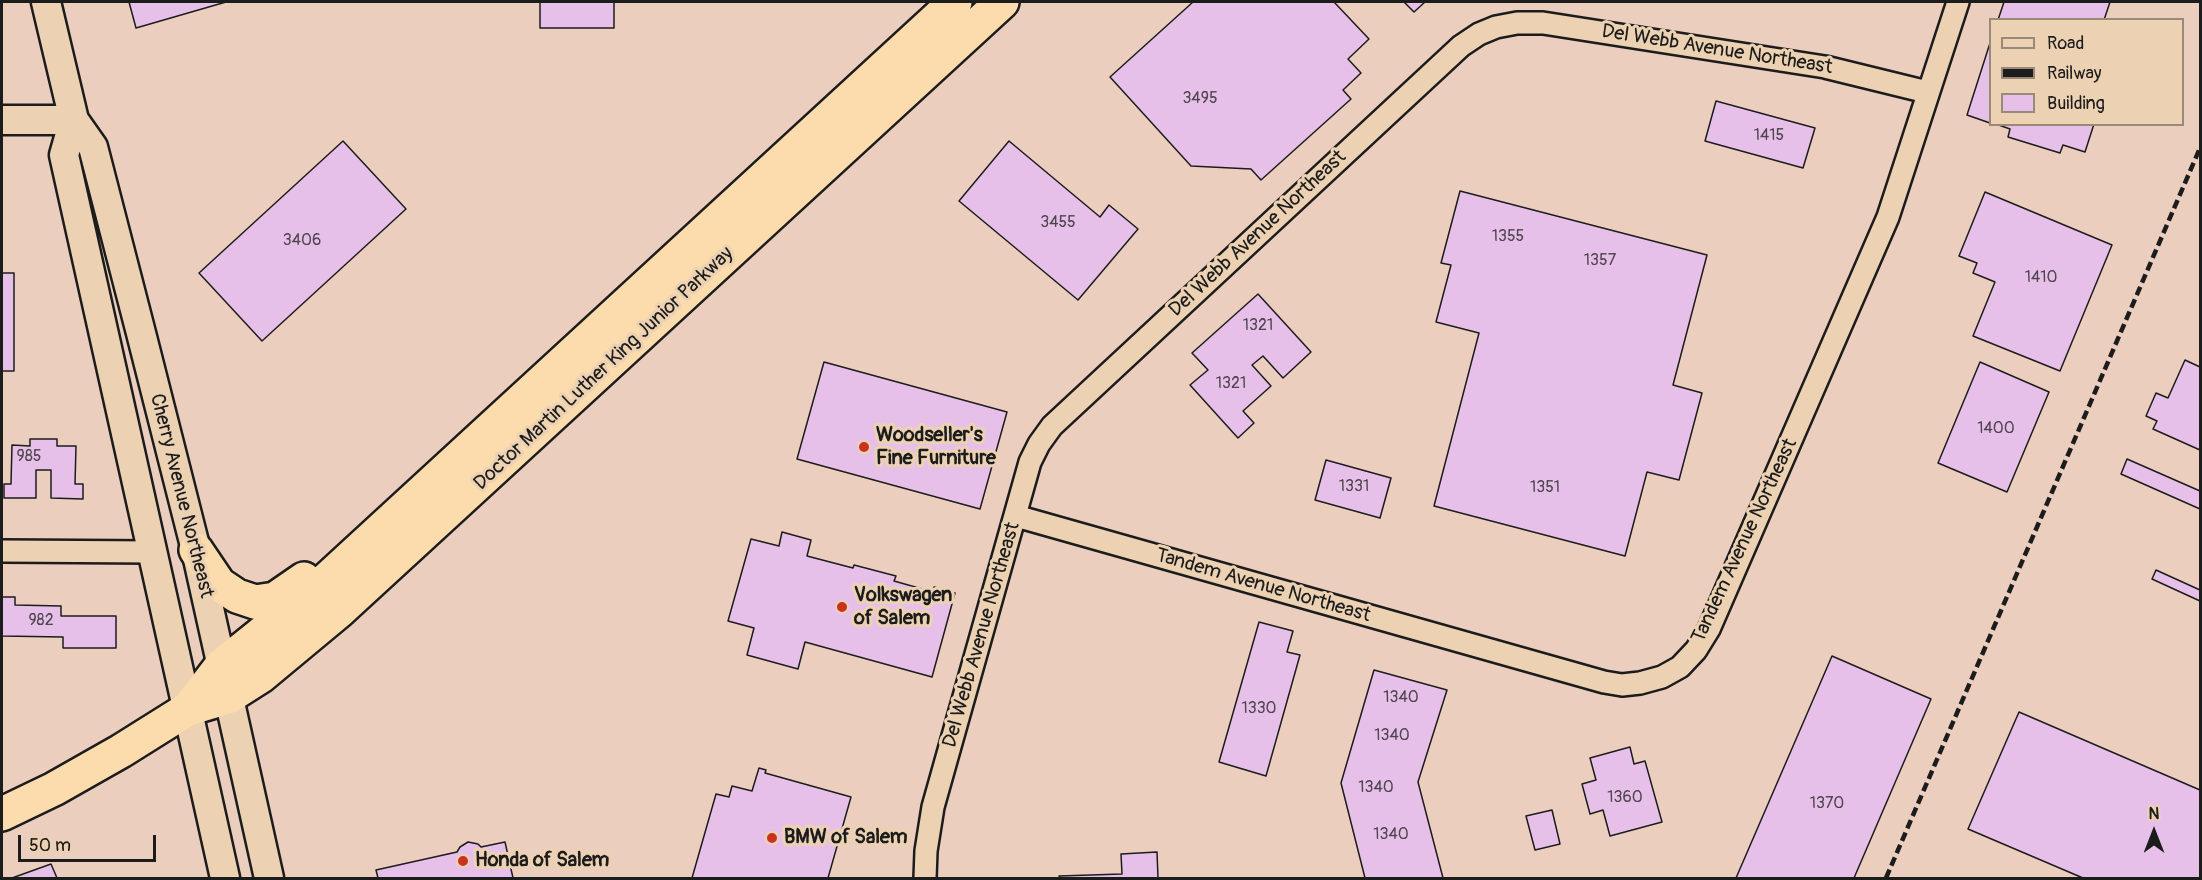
<!DOCTYPE html>
<style>
body{margin:0}
#map{position:relative;width:2202px;height:880px;overflow:hidden;background:#ebcebe;font-family:Pangolin,sans-serif}
canvas{display:block}
.frame{position:absolute;inset:0;border:3px solid #1c1c1c;pointer-events:none}
.legend{position:absolute;left:1989px;top:18px;width:195px;height:108px;box-sizing:border-box;background:#ecd2b3;border:2px solid #998977;margin:0;padding:8px 10px;list-style:none;font-size:18px;color:#1c1c1c}
.legend li{display:flex;align-items:center;gap:12px;height:30px}
.legend b{width:30px;border:2px solid #998977}
.north{position:absolute;left:2124px;top:802px;width:60px;height:60px;-webkit-text-stroke:4px #ecd2b3;paint-order:stroke;rotate:0deg;font-size:16px;font-weight:700;line-height:24px;text-align:center;color:#1c1c1c}
.north::after{content:'';display:block;margin:auto;width:21px;height:27px;background:#1c1c1c;clip-path:polygon(50% 0,100% 100%,50% 72%,0 100%)}
.scale{position:absolute;left:18px;top:835px;width:138px;height:27px;box-sizing:border-box;border:3px solid #1c1c1c;border-top:0;padding-left:8px;font-size:18px;line-height:21px;white-space:nowrap;color:#1c1c1c;-webkit-text-stroke:4px #ecd2b3;paint-order:stroke}
</style>
<div id="map">
<canvas width="2202" height="880"></canvas>
<div class="frame"></div>
<ul class="legend">
<li><b style="height:8px;background:#ecd2b3"></b>Road</li>
<li><b style="height:8px;background:#1c1c1c"></b>Railway</li>
<li><b style="height:16px;background:#e7c0e9"></b>Building</li>
</ul>
<div class="north">N</div>
<div class="scale">50 m</div>
</div>
<script>
const g = document.querySelector('canvas').getContext('2d');
g.lineJoin = 'round';
function fillPath(path, color) { g.fillStyle = color; g.fill(path, 'evenodd'); }
const poly = rows => new Path2D(rows.map(r => 'M' + r).join(''));
function trace(path, color, width, dash) { g.strokeStyle = color; g.lineWidth = width; g.lineCap = dash ? 'butt' : 'round'; g.setLineDash(dash || []); g.stroke(path); }
function drawText(font, color, halo, rows, align = 'center') {
  g.font = font + ' Pangolin,sans-serif'; g.lineWidth = 6; g.setLineDash([]); g.textBaseline = 'middle'; g.strokeStyle = halo; g.fillStyle = color; for (const [text, x, y, turn = 0] of rows) {
    g.save(); g.translate(x, y); g.rotate((+turn || 0) * Math.PI / 180); g.textAlign = isNaN(turn) ? turn : align; if (halo) g.strokeText(text, 0, 0); g.fillText(text, 0, 0); g.restore();
  }
}
const building = poly([
 [129,2,226,2,136,28,129,2],
 [540,2,614,2,614,28,540,28,540,2],
 [1193,2,1334,2,1369,39,1348,59,1361,73,1343,90,1351,99,1261,180,1251,169,1191,166,1110,77,1193,2],
 [1404,2,1425,2,1414,12,1404,2],
 [2004,2,2110,2,2104,20,1998,20,2004,2],
 [1990,43,1990,123,1967,115,1990,43],
 [1716,101,1815,128,1803,168,1705,141,1716,101],
 [1996,124,2094,124,2085,152,2063,145,2060,153,2008,137,2010,129,1996,124],
 [343,141,406,209,262,341,199,273,343,141],
 [1009,141,1100,217,1109,205,1138,229,1078,300,959,201,1009,141],
 [1460,191,1707,255,1673,385,1702,393,1679,480,1647,472,1625,556,1434,506,1479,333,1436,322,1451,265,1441,263,1460,191],
 [1985,192,2112,245,2060,371,1973,336,1995,282,1973,273,1977,263,1959,256,1985,192],
 [2,273,14,273,14,371,2,371,2,273],
 [1258,294,1311,352,1283,378,1263,356,1252,365,1271,386,1243,411,1254,423,1238,438,1190,385,1208,370,1192,353,1258,294],
 [2185,360,2200,367,2200,450,2153,429,2157,421,2146,416,2156,393,2168,398,2185,360],
 [824,362,1007,412,980,509,797,459,824,362],
 [1980,362,2049,392,2007,492,1938,463,1980,362],
 [30,439,57,439,57,446,76,446,75,484,83,484,83,499,51,498,51,470,36,470,36,498,4,498,4,484,11,484,12,445,30,446,30,439],
 [2127,459,2200,491,2200,509,2121,474,2127,459],
 [1326,460,1391,478,1380,518,1315,500,1326,460],
 [782,532,811,540,807,556,853,568,854,565,896,576,894,581,933,592,934,587,955,593,932,677,805,642,798,669,747,655,754,628,728,621,751,539,779,546,782,532],
 [2156,570,2200,590,2200,601,2152,579,2156,570],
 [2,597,15,597,15,605,61,606,61,616,116,616,116,648,63,648,63,637,2,636,2,597],
 [1259,622,1293,631,1287,652,1300,655,1266,776,1219,762,1259,622],
 [1832,656,1931,699,1854,878,1736,878,1832,656],
 [1374,670,1447,690,1418,782,1443,878,1365,878,1341,783,1374,670],
 [2019,712,2200,790,2200,878,2083,878,1968,829,2019,712],
 [1630,747,1634,764,1645,761,1662,822,1610,836,1603,810,1590,814,1582,784,1596,780,1590,758,1630,747],
 [759,768,766,770,765,773,851,797,828,878,692,878,716,794,729,797,732,786,752,791,759,768],
 [1552,810,1560,844,1535,850,1526,816,1552,810],
 [468,842,478,844,481,847,505,842,513,878,378,878,376,870,457,852,460,847,468,842],
 [1157,852,1158,878,1060,878,1059,876,1122,874,1121,854,1157,852],
 [51,864,57,878,12,878,51,864]
]);
fillPath(building, '#e7c0e9');
trace(building, '#1c1c1c', 1.5);
const street = poly([
 [1016,516,1604,682,1622,685,1640,683,1662,677,1680,667,1696,650,1709,629,1888,217,1958,2],
 [2,551,153,552],
 [925,878,926,851,933,807,1030,462,1039,444,1052,426,1461,46,1479,34,1496,27,1517,23,1543,23,1825,67,1927,92]
]);
const secondary = poly([
 [46,2,74,120,93,147,141,333,196,550,269,878],
 [2,120,74,120],
 [74,120,64,155,225,878]
]);
const highway = poly([
 [196,550,219,584,237,596,255,602,275,599,304,579],
 [188,709,221,666,313,592,955,2],
 [2,814,54,789,121,751,188,709,228,697,261,676,338,612,1002,2]
]);
trace(street, '#1c1c1c', 26);
trace(secondary, '#1c1c1c', 33);
trace(highway, '#1c1c1c', 38);
trace(street, '#ecd2b3', 21);
trace(secondary, '#ecd2b3', 28);
trace(highway, '#fcdcac', 33);
trace(poly([
 [1886,878,2200,148]
]), '#1c1c1c', 4.5, [9, 4.5]);
for (const [x, y, r, color] of [
 [864,447,6,"#c8321e"],
 [842,607,6,"#c8321e"],
 [772,838,6,"#c8321e"],
 [463,861,6,"#c8321e"]
]) { const dot = new Path2D(); dot.arc(x, y, r, 0, 2 * Math.PI); g.fillStyle = color; g.fill(dot); trace(dot, '#ecd2b3', 2); }
drawText('16px', '#4f454f', null, [
 ["3495",1200,99],
 ["1415",1769,136],
 ["3455",1058,223],
 ["1355",1508,237],
 ["3406",302,241],
 ["1357",1600,261],
 ["1410",2041,278],
 ["1321",1258,326],
 ["1321",1231,384],
 ["1400",1996,429],
 ["985",29,457],
 ["1331",1354,487],
 ["1351",1545,488],
 ["982",41,621],
 ["1340",1401,698],
 ["1330",1259,709],
 ["1340",1392,736],
 ["1340",1376,788],
 ["1360",1625,798],
 ["1370",1827,804],
 ["1340",1391,835]
]);
drawText('20px', '#1c1c1c', '#ecd2b3', [
 ["Del Webb Avenue Northeast",1717,50,9],
 ["Del Webb Avenue Northeast",1258,234,-43],
 ["Doctor Martin Luther King Junior Parkway",604,369,-43],
 ["Cherry Avenue Northeast",181,496,76],
 ["Tandem Avenue Northeast",1745,541,-65],
 ["Tandem Avenue Northeast",1263,586,16],
 ["Del Webb Avenue Northeast",982,635,-74]
]);
drawText('bold 20px', '#1c1c1c', '#ecd2b3', [
 ["Woodseller's",876,436],
 ["Fine Furniture",876,459],
 ["Volkswagen",854,596],
 ["of Salem",854,619],
 ["BMW of Salem",784,838],
 ["Honda of Salem",475,861]
], 'left');
</script>
